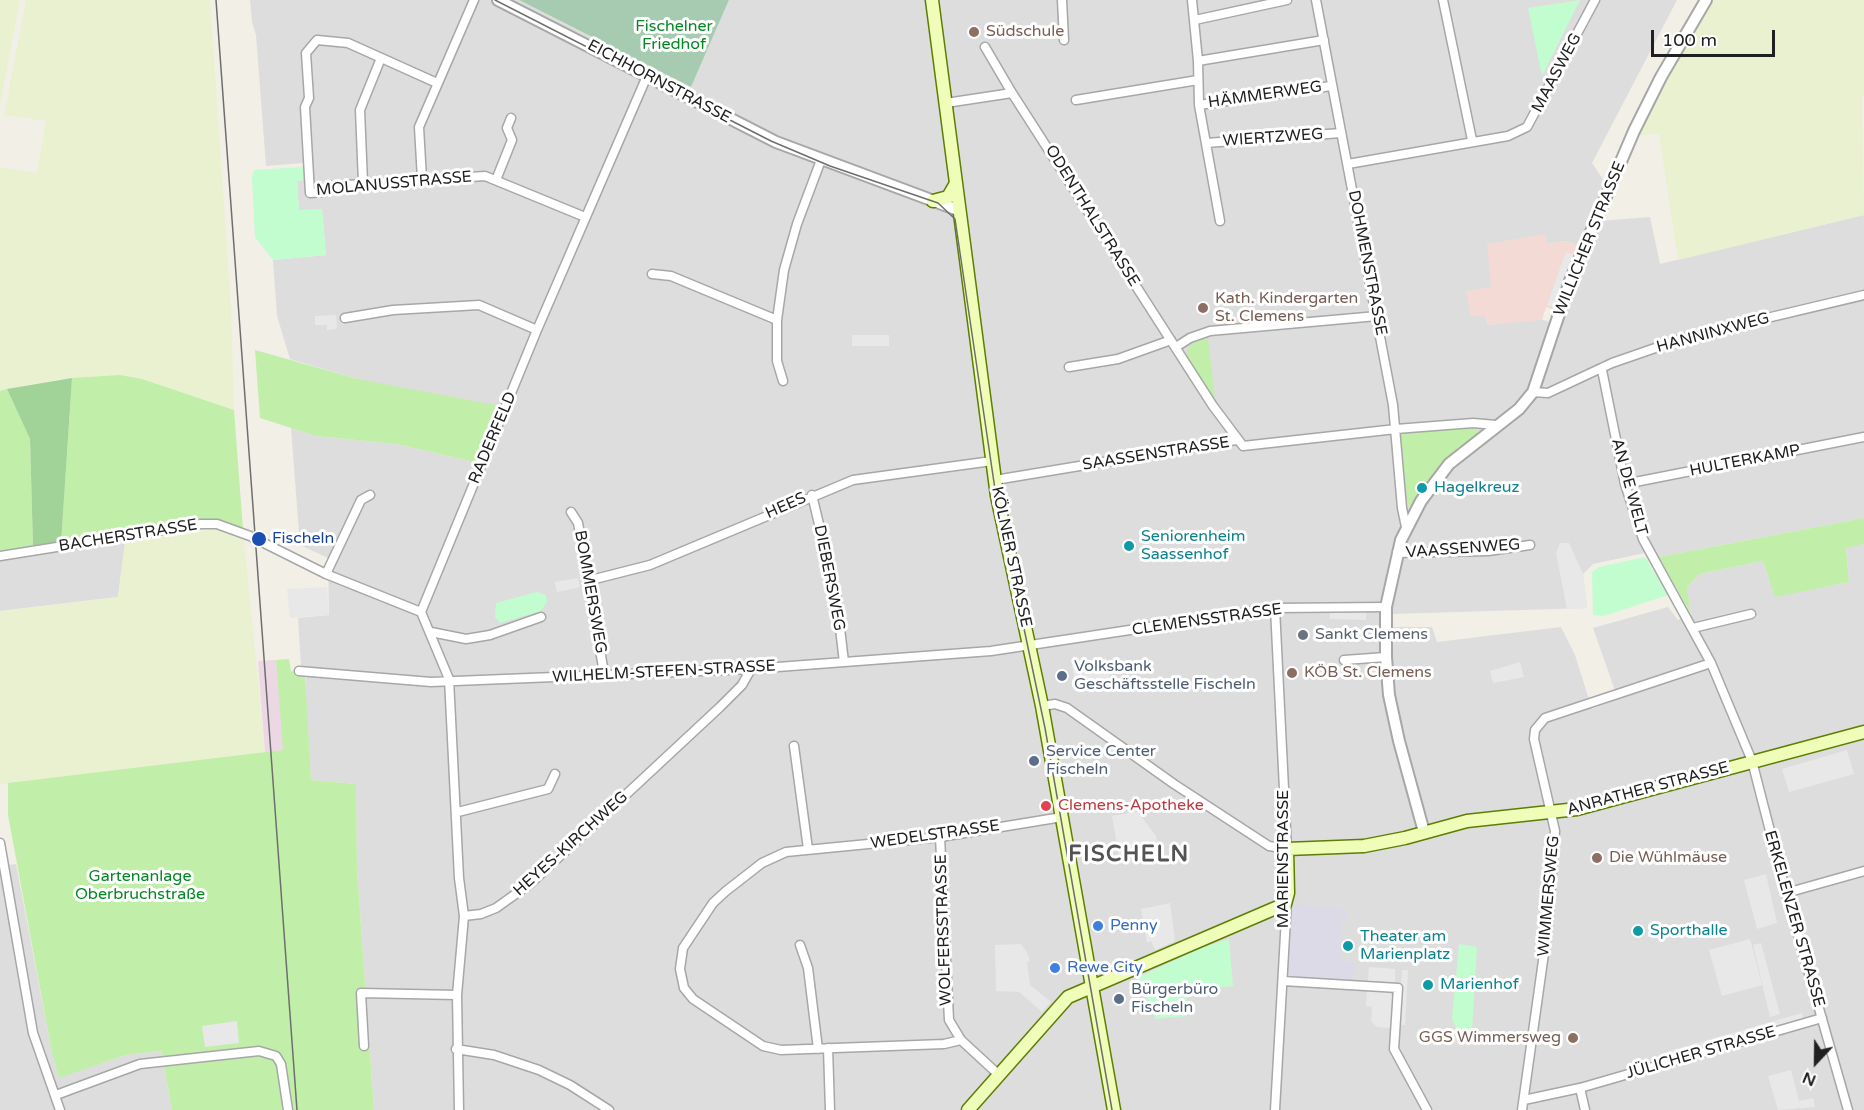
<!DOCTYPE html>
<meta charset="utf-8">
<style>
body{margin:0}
#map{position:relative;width:1864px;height:1110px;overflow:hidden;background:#f1efe6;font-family:"Varela Round",sans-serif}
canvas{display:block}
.north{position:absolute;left:1786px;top:1032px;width:60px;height:60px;-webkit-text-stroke:4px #fff;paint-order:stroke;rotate:202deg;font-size:16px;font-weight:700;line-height:24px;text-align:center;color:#202020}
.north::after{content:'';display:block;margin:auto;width:21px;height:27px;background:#202020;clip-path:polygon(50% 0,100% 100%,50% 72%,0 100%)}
.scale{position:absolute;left:1651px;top:30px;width:124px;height:27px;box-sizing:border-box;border:3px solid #202020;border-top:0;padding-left:8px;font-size:18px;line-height:21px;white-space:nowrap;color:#202020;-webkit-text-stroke:4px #fff;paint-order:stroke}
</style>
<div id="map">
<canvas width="1864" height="1110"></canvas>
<div class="north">N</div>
<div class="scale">100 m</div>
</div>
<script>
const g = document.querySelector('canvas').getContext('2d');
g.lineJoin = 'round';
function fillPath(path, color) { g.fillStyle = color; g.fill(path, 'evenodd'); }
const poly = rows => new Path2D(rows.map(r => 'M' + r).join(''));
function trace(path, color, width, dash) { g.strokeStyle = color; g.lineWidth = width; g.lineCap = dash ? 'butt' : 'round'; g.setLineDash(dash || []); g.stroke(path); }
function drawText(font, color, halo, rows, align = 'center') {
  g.font = font + ' "Varela Round",sans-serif'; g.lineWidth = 6; g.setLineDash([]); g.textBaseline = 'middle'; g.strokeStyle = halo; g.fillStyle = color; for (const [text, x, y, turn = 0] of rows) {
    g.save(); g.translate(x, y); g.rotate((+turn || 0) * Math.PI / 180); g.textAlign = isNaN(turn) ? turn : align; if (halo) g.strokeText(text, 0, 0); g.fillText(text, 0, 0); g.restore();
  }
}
fillPath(poly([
 [250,0,519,0,691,87,729,0,1677,0,1592,163,1604,181,1605,191,1581,247,1566,241,1547,244,1545,235,1491,287,1471,316,1484,314,1488,325,1540,319,1560,325,1600,221,1650,217,1660,264,1864,215,1864,518,1659,557,1654,551,1593,564,1583,574,1587,608,1392,614,1390,627,1432,627,1437,642,1561,627,1575,655,1592,709,1618,699,1593,628,1668,607,1678,620,1691,614,1687,587,1699,574,1763,561,1775,596,1849,582,1846,547,1864,544,1864,1110,374,1110,357,870,356,784,311,780,305,701,306,667,301,666,298,618,329,615,328,558,300,545,291,428,316,436,396,444,479,463,358,379,290,359,277,316,273,260,326,255,322,210,299,210,297,181,303,180,303,163,266,166,256,35,252,22],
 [125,543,118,597,0,611,0,560],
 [16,864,52,1053,59,1077,125,1055,161,1051,172,1110,0,1110,0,866]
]), '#dedddd');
fillPath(poly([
 [1545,234,1547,244,1566,241,1581,247,1556,311,1546,307,1542,320,1488,325,1484,315,1471,316,1466,291,1491,287,1487,244]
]), '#f3dad5');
fillPath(poly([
 [276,660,284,750,265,754,258,661]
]), '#ebd8e4');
fillPath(poly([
 [0,0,20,0,0,104],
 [26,0,210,0,231,309,234,410,142,379,120,375,60,379,0,391,0,167,37,173,46,121,4,115],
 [1710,0,1864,0,1864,95,1862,95,1864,215,1678,260,1659,133,1637,136,1674,59],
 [214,529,244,540,265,754,0,784,0,611,118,597,125,543]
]), '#e9f1d1');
fillPath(poly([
 [1208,338,1215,399,1212,401,1187,361,1187,351,1192,343],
 [255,350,358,379,501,406,479,463,396,444,316,436,260,418],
 [120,375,142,379,234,410,243,530,221,522,61,544,72,378],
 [7,389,30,439,33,547,0,551,0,391],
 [1475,426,1478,433,1447,462,1414,504,1408,506,1400,432],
 [1864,518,1864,544,1846,548,1849,582,1775,597,1763,561,1699,574,1687,587,1691,614,1659,557],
 [289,659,291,671,305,675,311,780,356,784,357,870,374,1110,172,1110,161,1051,125,1055,59,1078,52,1053,8,815,8,783,283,750,276,660]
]), '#c1eea9');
fillPath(poly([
 [72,378,61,544,33,547,30,439,7,389]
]), '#a1d398');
fillPath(poly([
 [519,0,729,0,691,87]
]), '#a6cbb1');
fillPath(poly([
 [1580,0,1542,76,1528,8],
 [303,167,303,180,297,181,299,210,322,209,326,255,273,260,255,237,252,178,254,170],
 [1645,557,1668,595,1604,616,1593,615,1592,572,1599,567],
 [537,592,546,595,547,602,541,611,500,623,495,617,496,603],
 [1229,939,1233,986,1193,990,1187,993,1187,1016,1156,1019,1137,978,1203,947],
 [1459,944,1477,947,1472,1032,1457,1031,1452,1019]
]), '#c1fdcf');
fillPath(poly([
 [1566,252,1574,255,1555,308,1547,305],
 [336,315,337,329,327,330,327,325,315,325,315,316],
 [852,335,889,335,889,346,852,346],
 [1560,543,1569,543,1583,574,1587,608,1567,609,1556,553],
 [578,578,580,587,557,592,555,582],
 [327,587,329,615,290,618,287,589],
 [1330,611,1366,611,1366,620,1330,619],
 [1106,658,1112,690,1100,692,1099,686,1092,687,1090,680,1075,683,1072,665],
 [1520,662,1524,677,1493,683,1490,671],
 [1847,750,1854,774,1789,792,1782,769],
 [1138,812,1156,836,1158,850,1119,856,1112,816],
 [1766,874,1777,923,1757,929,1744,880],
 [1170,903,1175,941,1155,950,1151,941,1147,943,1141,909],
 [1750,939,1762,985,1722,996,1709,950],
 [1761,943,1780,1014,1770,1017,1753,945],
 [1021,944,1027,952,1030,961,1027,962,1030,985,1051,1002,1042,1012,1019,992,996,991,995,945],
 [1369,967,1395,969,1395,982,1368,981],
 [1402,970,1408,970,1405,1025,1399,1025],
 [1367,989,1388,991,1393,997,1391,1028,1377,1027,1371,1021,1372,1007,1366,1006],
 [1802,1013,1804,1021,1666,1061,1663,1053],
 [237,1021,239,1043,205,1047,202,1026],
 [1791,1070,1799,1101,1813,1098,1815,1107,1778,1110,1768,1076]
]), '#e8e8e8');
fillPath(poly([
 [1292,905,1342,908,1342,911,1347,911,1347,920,1342,920,1340,961,1354,963,1353,982,1288,977]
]), '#dcdae7');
const minor = poly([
 [1062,0,1064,40],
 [1192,0,1198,61,1199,105,1220,221],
 [1316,0,1393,405,1402,508,1406,527],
 [1443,0,1472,140],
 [1195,20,1287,0],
 [985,47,1012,93],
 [1198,61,1324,40],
 [437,83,348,43,317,40,306,53,309,98,305,107,310,193,324,192,332,186,485,176,585,217],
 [1076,100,1198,80],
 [946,103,1012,93,1213,406,1243,446,1396,429,1473,423,1496,425],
 [1199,105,1331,86],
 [1206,143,1341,133],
 [1348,164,1508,136,1527,127,1595,0],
 [422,179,419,127,474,0],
 [496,180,512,140,507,128,511,118],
 [363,183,360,110,381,58],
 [652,274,671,276,777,320],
 [345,318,393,310,479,305,537,330],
 [1176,347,1190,338,1210,331,1377,316],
 [1069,367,1118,359,1171,340],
 [1602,370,1625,484,1643,539,1711,663,1752,761,1786,893,1848,1110],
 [783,381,777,361,777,320,784,270,797,224,821,160],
 [1533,392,1548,393,1612,363,1687,337,1864,295],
 [995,480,1236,440],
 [1625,484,1864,437],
 [812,495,836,595,844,662],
 [571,512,578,523,604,673],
 [1397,553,1488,551,1530,545],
 [0,556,201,524,217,524,250,536,326,574,421,612],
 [326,574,361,500,370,495],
 [587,581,650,565,853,480,992,461],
 [1693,628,1751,614],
 [431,632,466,639,490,635,541,617],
 [1344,660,1386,657],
 [299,671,431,682,751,669,991,651,1275,608,1386,607],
 [1042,706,1055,704,1067,708,1174,784,1269,846,1287,849,1275,608],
 [794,746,808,849],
 [458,812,548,789,555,774],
 [940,837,949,1020,961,1040,999,1075],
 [0,843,33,1033,60,1110],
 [1786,893,1864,871],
 [464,916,481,914,496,908,531,883,720,707,742,685,751,669],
 [800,945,808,968,818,1049],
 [1283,981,1398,988,1394,1049,1427,1110],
 [961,1040,944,1044,781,1050,763,1046,693,999,684,988,680,969,683,948,713,903,726,891,762,863,786,852,940,837,1062,817],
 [364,1046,361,993,457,995],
 [828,1048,830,1110],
 [456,1049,494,1055,539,1070,570,1085,609,1110],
 [1580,1088,1585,1110],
 [56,1095,140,1064,259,1051,276,1056,281,1064,288,1110],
 [1524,1100,1580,1088,1822,1018],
 [459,1110,457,995,464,916,459,878,449,679,421,612,537,330,647,76],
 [1275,1110,1287,900],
 [1522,1110,1548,925,1555,831,1534,739,1535,730,1545,718,1711,663]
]);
const tertiary = poly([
 [498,0,776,142,958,210],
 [1424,832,1399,741,1389,695,1386,657,1386,607,1401,540,1421,501,1449,464,1519,409,1533,392,1570,281,1634,131,1661,77,1706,0]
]);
const secondary = poly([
 [932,0,997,496,1042,706,1114,1110],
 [933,201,948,197,955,185],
 [968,1110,1068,997,1285,904,1288,893,1287,849,1364,846,1405,838,1467,821,1577,809,1864,732]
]);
trace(minor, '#a7a7a7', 11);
trace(tertiary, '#a7a7a7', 14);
trace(secondary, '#5d7e00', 15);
trace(minor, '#fff', 8);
trace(tertiary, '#fff', 10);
trace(secondary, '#effdb8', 12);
trace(poly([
 [216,0,297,1110],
 [495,0,771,141,830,166,938,203,955,219,996,496,1045,728,1112,1110]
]), '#6e6e6e', 1.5);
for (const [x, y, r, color] of [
 [974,32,6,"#8d6e63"],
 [1203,308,6,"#8d6e63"],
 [1422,488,6,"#0f9aa8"],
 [259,539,8,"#1a4fb4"],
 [1129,546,6,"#0f9aa8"],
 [1303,635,6,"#6b7280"],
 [1292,673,6,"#8d6e63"],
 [1062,676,6,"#5c6f8a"],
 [1034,761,6,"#5c6f8a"],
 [1046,806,6,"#e0444e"],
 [1597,858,6,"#8d6e63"],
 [1098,926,6,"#3f7fe0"],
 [1638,931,6,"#0f9aa8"],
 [1348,946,6,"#0f9aa8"],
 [1055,968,6,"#3f7fe0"],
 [1428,985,6,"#0f9aa8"],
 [1119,999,6,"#5c6f8a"],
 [1573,1038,6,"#8d6e63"]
]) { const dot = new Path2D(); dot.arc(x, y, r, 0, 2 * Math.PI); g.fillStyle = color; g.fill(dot); trace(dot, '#fff', 2); }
drawText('16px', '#058724', '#fff', [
 ["Fischelner",674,27],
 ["Friedhof",674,45],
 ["Gartenanlage",140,877],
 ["Oberbruchstraße",140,895]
]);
drawText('16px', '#785e54', '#fff', [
 ["Südschule",986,32],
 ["Kath. Kindergarten",1215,299],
 ["St. Clemens",1215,317],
 ["KÖB St. Clemens",1304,673],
 ["Die Wühlmäuse",1609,858],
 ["GGS Wimmersweg",1561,1038,"right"]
], 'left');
drawText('16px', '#202020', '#fff', [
 ["MAASWEG",1557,73,-62],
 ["EICHHORNSTRASSE",659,82,28],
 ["HÄMMERWEG",1265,95,-8],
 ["WIERTZWEG",1273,138,-4],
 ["MOLANUSSTRASSE",394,184,-5],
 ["ODENTHALSTRASSE",1092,216,58],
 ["WILLICHER STRASSE",1590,239,-68],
 ["DOHMENSTRASSE",1367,263,79],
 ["HANNINXWEG",1713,333,-15],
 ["RADERFELD",493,438,-67],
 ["SAASSENSTRASSE",1156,454,-9],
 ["HULTERKAMP",1745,461,-11],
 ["AN DE WELT",1629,487,75],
 ["HEES",786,506,-24],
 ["BACHERSTRASSE",128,536,-9],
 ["VAASSENWEG",1463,549,-4],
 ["KÖLNER STRASSE",1011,557,78],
 ["DIEBERSWEG",829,578,79],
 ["BOMMERSWEG",590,592,80],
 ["CLEMENSSTRASSE",1207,620,-8],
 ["WILHELM-STEFEN-STRASSE",664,672,-3],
 ["ANRATHER STRASSE",1648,789,-15],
 ["WEDELSTRASSE",935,835,-8],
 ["HEYES-KIRCHWEG",571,844,-42],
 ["MARIENSTRASSE",1284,859,-90],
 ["WIMMERSWEG",1549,896,-85],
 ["ERKELENZER STRASSE",1794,919,74],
 ["WOLFERSSTRASSE",944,930,-92],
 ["JÜLICHER STRASSE",1701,1053,-16]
]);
drawText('16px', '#0d838f', '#fff', [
 ["Hagelkreuz",1434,488],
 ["Seniorenheim",1141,537],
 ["Saassenhof",1141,555],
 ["Sporthalle",1650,931],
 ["Theater am",1360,937],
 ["Marienplatz",1360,955],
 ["Marienhof",1440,985]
], 'left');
drawText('16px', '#164399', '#fff', [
 ["Fischeln",272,539]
], 'left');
drawText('16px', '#5b616d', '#fff', [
 ["Sankt Clemens",1315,635]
], 'left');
drawText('16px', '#4e5e75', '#fff', [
 ["Volksbank",1074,667],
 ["Geschäftsstelle Fischeln",1074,685],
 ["Service Center",1046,752],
 ["Fischeln",1046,770],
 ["Bürgerbüro",1131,990],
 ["Fischeln",1131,1008]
], 'left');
drawText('16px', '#be3a42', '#fff', [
 ["Clemens-Apotheke",1058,806]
], 'left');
drawText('16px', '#366cbe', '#fff', [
 ["Penny",1110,926],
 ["Rewe City",1067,968]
], 'left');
g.letterSpacing = '1.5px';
drawText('bold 22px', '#535353', '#fff', [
 ["FISCHELN",1129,855]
]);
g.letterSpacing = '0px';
</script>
